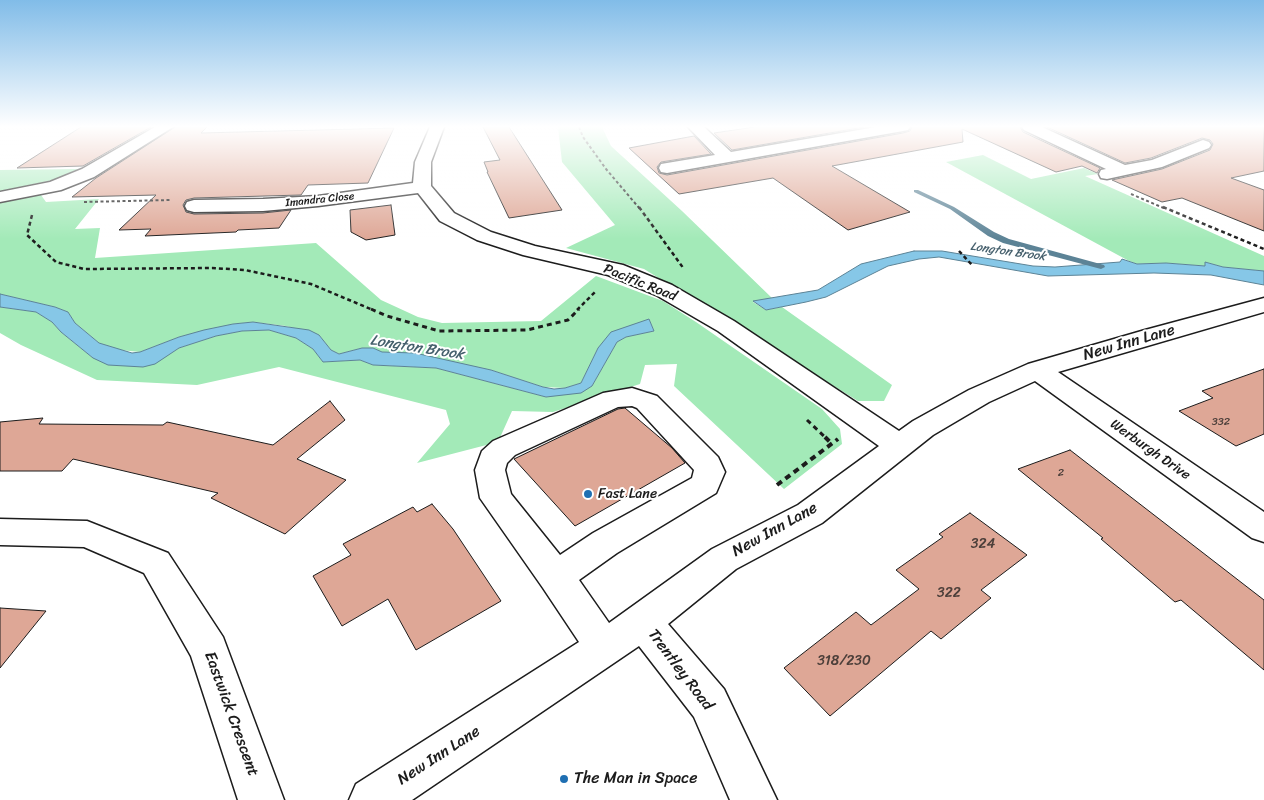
<!DOCTYPE html>
<style>
body{margin:0}
canvas{display:block;background:#fff}
</style>
<canvas width="1264" height="800"></canvas>
<script>
const g = document.querySelector('canvas').getContext('2d');
g.lineJoin = 'round';
function fillPath(path, color) { g.fillStyle = color; g.fill(path, 'evenodd'); }
const poly = rows => new Path2D(rows.map(r => 'M' + r).join(''));
function trace(path, color, width, dash) { g.strokeStyle = color; g.lineWidth = width; g.lineCap = dash ? 'butt' : 'round'; g.setLineDash(dash || []); g.stroke(path); }
function drawText(font, color, halo, rows, align = 'center') {
  g.font = font + ' Sriracha,sans-serif'; g.lineWidth = 4; g.setLineDash([]); g.textBaseline = 'middle'; g.strokeStyle = halo; g.fillStyle = color; for (const [text, x, y, turn = 0] of rows) {
    g.save(); g.translate(x, y); g.rotate((+turn || 0) * Math.PI / 180); g.textAlign = isNaN(turn) ? turn : align; if (halo) g.strokeText(text, 0, 0); g.fillText(text, 0, 0); g.restore();
  }
}
fillPath(poly([
 [558,127,602,127,611,146,682,211,772,298,753,302,766,310,782,307,892,385,884,401,858,401,644,269,566,248,615,225,562,162],
 [983,155,1031,179,1084,168,1098,174,1085,176,1264,256,1264,271,1223,267,1205,262,1205,266,1166,263,1137,264,1129,261,946,162],
 [78,169,53,180,0,191,0,170],
 [41,195,46,202,99,199,75,229,100,228,95,258,316,243,381,300,418,317,442,323,541,321,596,276,663,301,696,322,822,409,840,429,842,444,784,489,674,386,677,364,645,365,640,384,553,412,512,411,498,442,417,463,450,424,446,410,279,367,197,385,97,380,21,345,0,333,0,307,36,312,52,322,61,332,93,358,168,355,179,348,216,336,242,331,269,330,296,338,313,349,323,362,360,360,373,365,436,368,546,397,592,386,617,342,626,337,654,331,649,319,598,348,581,383,565,388,543,387,491,370,381,352,373,348,362,348,339,354,331,350,319,335,286,326,253,322,233,324,179,337,140,352,120,350,99,343,75,323,68,312,55,307,0,294,0,203]
]), '#a3eab8');
const water = poly([
 [914,251,942,251,1033,266,1055,267,1120,262,1122,259,1137,264,1166,263,1205,266,1205,262,1223,267,1264,271,1264,285,1211,275,1154,273,1048,276,939,257,919,259,888,266,826,297,806,302,766,310,753,301,818,290,861,264,914,251],
 [0,294,55,307,68,312,75,323,99,343,132,353,140,352,179,337,204,330,233,324,253,322,309,330,319,335,331,350,339,354,362,348,373,348,382,352,415,353,491,370,543,387,554,389,565,388,581,383,598,348,611,332,649,319,654,331,626,337,617,342,592,386,581,393,546,397,436,368,373,365,360,360,323,362,313,349,296,338,269,330,242,331,216,336,179,348,155,364,143,367,108,365,93,358,61,332,52,322,36,312,0,307,0,294]
]);
fillPath(water, '#86c7e7');
trace(water, '#5c8396', 1);
fillPath(poly([
 [914,190,918,190,954,207,994,232,1009,239,1104,265,1105,267,1101,269,1003,243,988,236,950,209,914,192,914,190]
]), '#5c8396');
const building = poly([
 [81,127,151,127,83,166,17,168,81,127],
 [175,127,207,127,201,133,394,128,368,183,308,185,301,195,194,198,186,200,183,205,186,212,194,214,263,213,291,210,279,228,238,230,236,232,145,236,151,229,119,230,156,195,72,197,96,178,175,127],
 [483,127,509,127,562,210,509,218,487,172,488,172,484,162,500,160,483,127],
 [755,127,864,127,732,150,714,133,755,127],
 [912,127,1020,127,1023,132,1100,168,1097,173,1082,166,1056,172,962,129,963,142,832,166,910,212,848,230,773,178,679,194,629,148,694,136,711,154,661,162,657,167,659,173,667,175,903,133,910,131,912,127],
 [1047,127,1264,127,1264,171,1231,178,1264,190,1264,231,1182,198,1162,202,1112,180,1162,169,1210,150,1213,144,1210,140,1202,138,1151,158,1125,163,1047,127],
 [391,205,395,235,366,240,351,232,350,210,391,205],
 [1264,369,1264,434,1236,446,1179,411,1213,398,1202,391,1264,369],
 [330,401,345,420,297,459,346,480,285,534,211,498,218,493,73,459,62,471,0,471,0,422,43,418,39,424,163,425,167,422,273,445,330,401],
 [625,408,672,448,685,463,575,526,514,459,618,409,625,408],
 [1070,450,1264,600,1264,670,1181,600,1175,602,1101,539,1103,538,1018,469,1070,450],
 [432,504,453,529,501,601,416,650,388,599,342,626,313,576,351,555,343,544,413,507,417,512,432,504],
 [970,513,1027,555,981,590,991,598,941,639,931,631,830,716,784,668,856,612,871,625,919,589,896,570,943,537,939,534,970,513],
 [0,608,46,611,0,668,0,608]
]);
fillPath(building, '#dea796');
trace(building, '#1c1c1c', 1);
const minor = poly([
 [155,127,173,127,94,177,61,190,0,202,0,192,50,182,82,169,155,127],
 [430,127,444,127,431,162,431,186,454,213,491,232,535,246,623,265,672,285,734,321,899,431,913,421,969,390,1028,364,1145,330,1264,298,1264,312,1058,372,1264,512,1264,542,1252,538,1035,381,989,402,933,435,822,523,736,569,668,624,724,689,777,800,730,800,694,717,639,646,412,800,349,800,356,784,579,642,543,588,480,498,475,470,482,451,493,441,603,393,632,388,657,396,718,457,725,472,716,493,617,553,579,580,609,623,712,549,798,505,879,446,718,331,656,295,608,275,523,255,477,240,440,221,418,193,318,206,263,211,194,212,187,210,185,206,187,202,194,200,263,199,318,196,413,183,415,162,430,127],
 [632,406,637,408,694,470,692,478,593,533,560,555,511,494,505,470,507,463,515,455,618,407,632,406],
 [688,127,704,127,731,152,876,127,910,127,908,130,903,131,667,173,661,172,659,168,661,164,715,155,688,127],
 [1022,127,1042,127,1125,165,1152,160,1203,140,1209,142,1211,145,1209,148,1162,167,1107,179,1101,178,1099,174,1101,170,1106,169,1024,130,1022,127],
 [0,519,87,521,168,553,223,637,284,800,238,800,191,656,144,573,84,547,0,545,0,519]
]);
trace(minor, '#1c1c1c', 3);
trace(poly([
 [579,127,583,137,606,169,640,209],
 [1131,194,1166,209],
 [84,202,170,200]
]), '#1c1c1c', 2, [3, 2.5]);
trace(poly([
 [639,207,684,269],
 [1163,207,1264,249],
 [32,215,27,235,56,262,84,269,212,268,245,270,311,284,373,310],
 [959,251,972,265],
 [577,310,596,291]
]), '#1c1c1c', 2.5, [4, 3]);
trace(poly([
 [371,309,387,316,439,331,527,330,568,320,579,309],
 [807,420,826,438]
]), '#1c1c1c', 3, [5, 4]);
trace(poly([
 [825,437,832,444],
 [777,485,838,439]
]), '#1c1c1c', 4, [6, 4.5]);
fillPath(minor, '#fff');
const sky = g.createLinearGradient(0, 0, 0, 239);
sky.addColorStop(0, '#81bce8');
sky.addColorStop(0.53, '#fff');
sky.addColorStop(1, '#ffffff00');
g.fillStyle = sky;
g.fillRect(0, 0, 1264, 239);
for (const [x, y, r, color] of [
 [588,494,5,"#1f6fb2"],
 [564,779,5,"#1f6fb2"]
]) { const dot = new Path2D(); dot.arc(x, y, r, 0, 2 * Math.PI); g.fillStyle = color; g.fill(dot); trace(dot, '#fff', 2); }
drawText('11px', '#1c1c1c', '#fff', [
 ["Imandra Close",320,200,-6]
]);
drawText('11px', '#4c3f3a', null, [
 ["332",1221,422],
 ["2",1061,473]
]);
drawText('italic 12px', '#46606d', '#fff', [
 ["Longton Brook",1008,252,8]
]);
drawText('14px', '#1c1c1c', '#fff', [
 ["Pacific Road",640,283,22],
 ["Werburgh Drive",1150,450,35]
]);
drawText('14px', '#1c1c1c', '#fff', [
 ["Fast Lane",598,494]
], 'left');
drawText('14px', '#4c3f3a', null, [
 ["324",983,544],
 ["322",949,593],
 ["318/230",844,661]
]);
drawText('italic 15px', '#46606d', '#fff', [
 ["Longton Brook",417,348,9]
]);
drawText('16px', '#1c1c1c', '#fff', [
 ["New Inn Lane",1129,343,-16],
 ["New Inn Lane",775,530,-29],
 ["Trentley Road",680,670,53],
 ["Eastwick Crescent",231,714,70],
 ["New Inn Lane",439,756,-33]
]);
drawText('16px', '#1c1c1c', '#fff', [
 ["The Man in Space",574,779]
], 'left');
</script>
